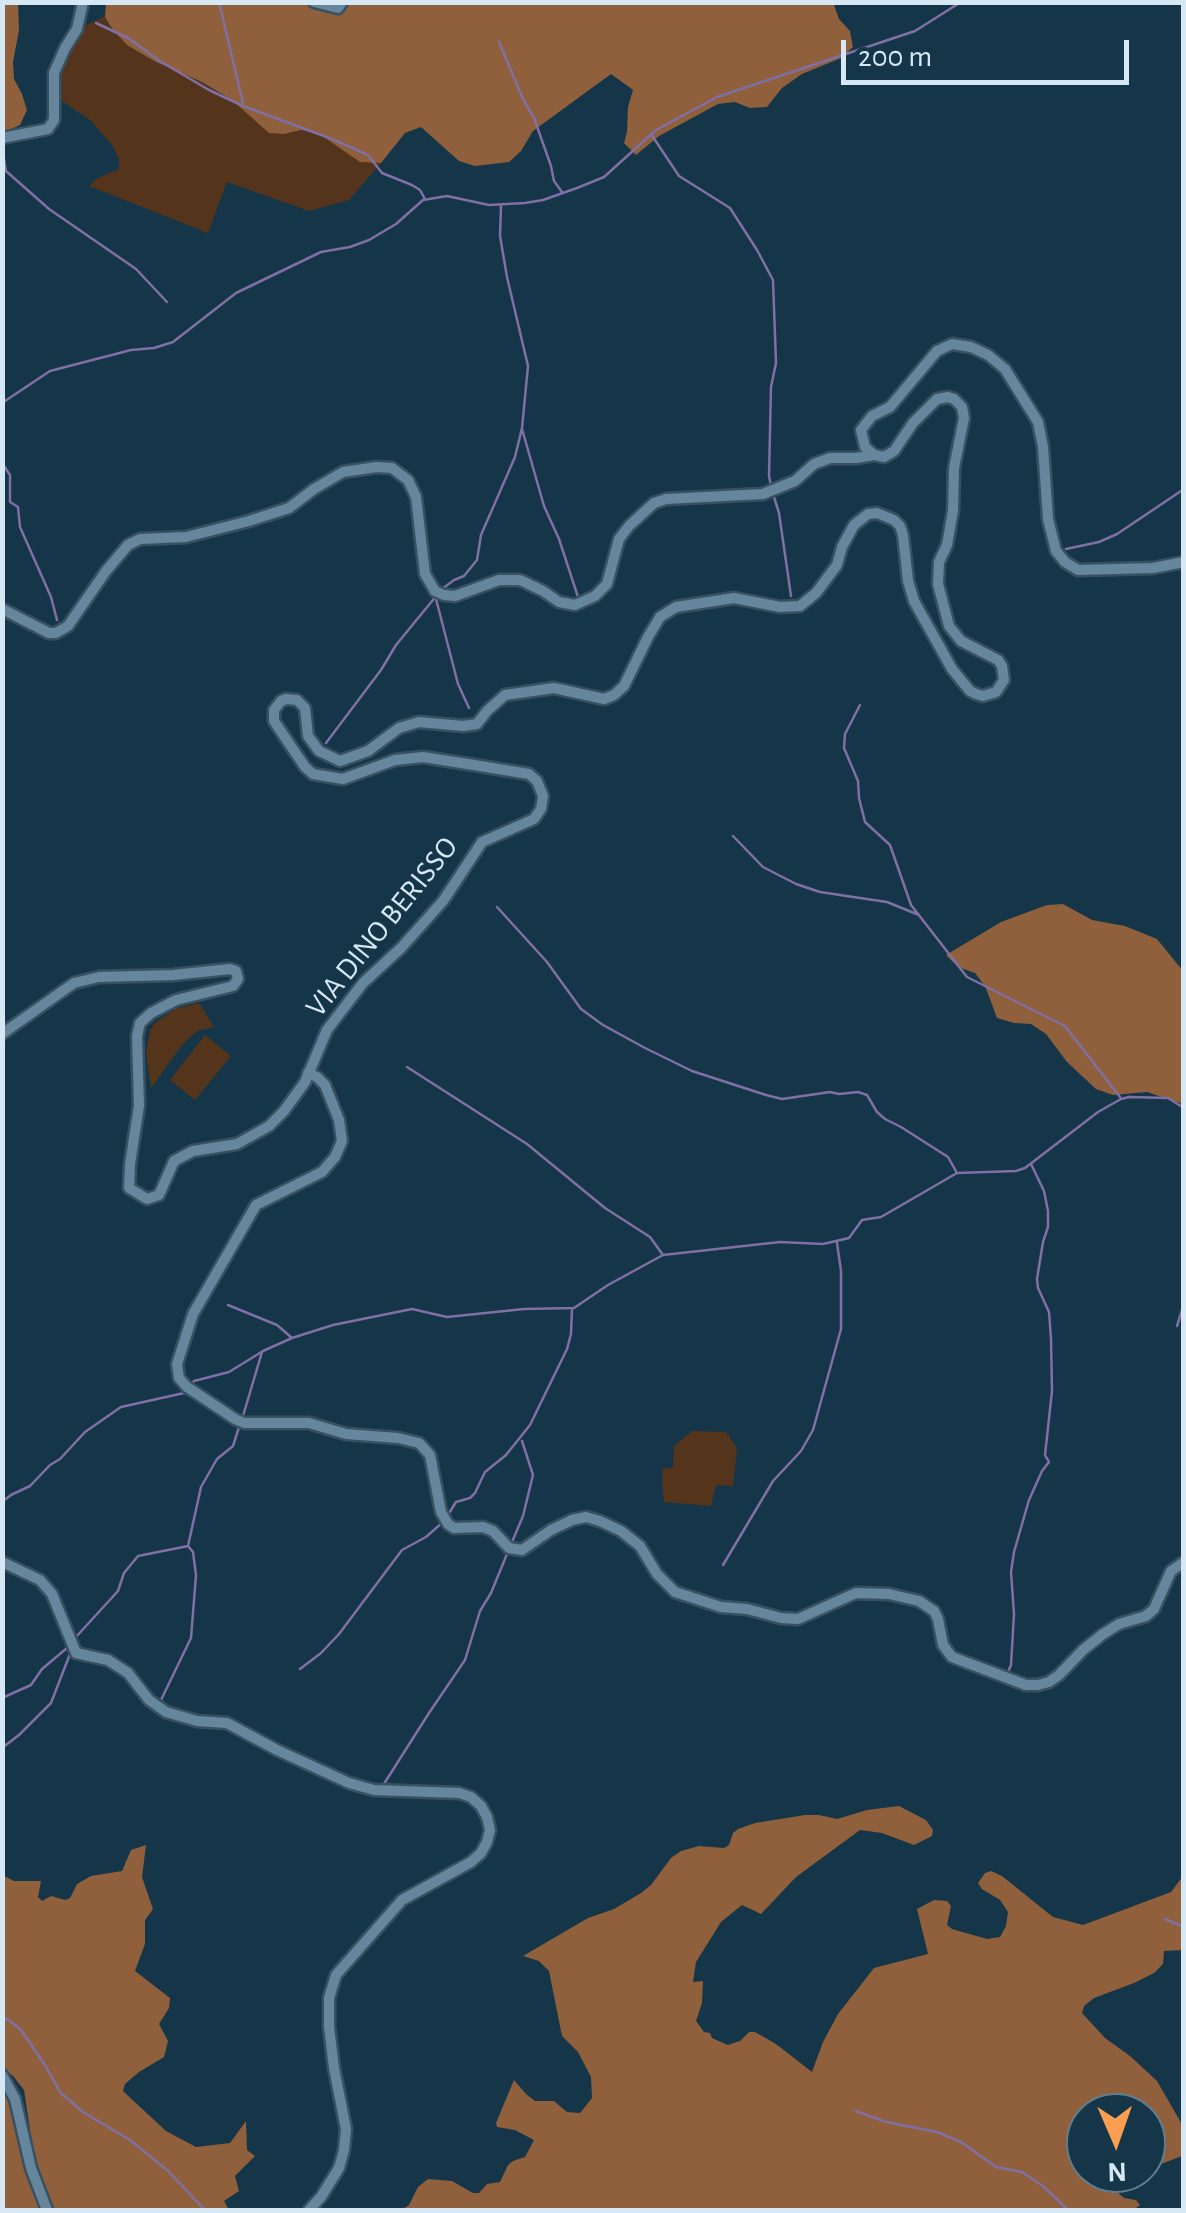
<!DOCTYPE html>
<style>
body{margin:0}
#map{position:relative;width:1186px;height:2213px;overflow:hidden;background:#153548;font-family:"Alegreya Sans",sans-serif}
canvas{display:block}
.frame{position:absolute;inset:0;border:5px solid #d6e8f4;pointer-events:none}
.north{position:absolute;left:1066px;top:2093px;width:100px;height:100px;box-sizing:border-box;background:#153548;border:2px solid #627d8d;border-radius:50%;rotate:178deg;font-size:28px;font-weight:700;line-height:40px;text-align:center;color:#d6e8f4}
.north::after{content:'';display:block;margin:auto;width:35px;height:45px;background:#fb9e51;clip-path:polygon(50% 0,100% 100%,50% 72%,0 100%)}
.scale{position:absolute;left:841px;top:40px;width:288px;height:45px;box-sizing:border-box;border:5px solid #d6e8f4;border-top:0;padding-left:12px;font-size:30px;line-height:35px;white-space:nowrap;color:#d6e8f4;-webkit-text-stroke:8px #153548;paint-order:stroke}
</style>
<div id="map">
<canvas width="1186" height="2213"></canvas>
<div class="frame"></div>
<div class="north">N</div>
<div class="scale">200 m</div>
</div>
<script>
const g = document.querySelector('canvas').getContext('2d');
g.lineJoin = 'round';
function fillPath(path, color) { g.fillStyle = color; g.fill(path, 'evenodd'); }
const poly = rows => new Path2D(rows.map(r => 'M' + r).join(''));
function trace(path, color, width, dash) { g.strokeStyle = color; g.lineWidth = width; g.lineCap = dash ? 'butt' : 'round'; g.setLineDash(dash || []); g.stroke(path); }
function drawText(font, color, halo, rows, align = 'center') {
  g.font = font + ' "Alegreya Sans",sans-serif'; g.lineWidth = 9; g.setLineDash([]); g.textBaseline = 'middle'; g.strokeStyle = halo; g.fillStyle = color; for (const [text, x, y, turn = 0] of rows) {
    g.save(); g.translate(x, y); g.rotate((+turn || 0) * Math.PI / 180); g.textAlign = isNaN(turn) ? turn : align; if (halo) g.strokeText(text, 0, 0); g.fillText(text, 0, 0); g.restore();
  }
}
fillPath(poly([
 [105,16,113,30,156,62,202,82,284,134,301,130,318,133,360,161,381,163,349,200,309,211,227,182,208,233,89,186,96,179,119,169,119,159,112,145,90,120,56,97,57,78,84,26],
 [199,1003,214,1027,197,1031,182,1045,151,1088,146,1052,150,1030,155,1023,175,1009],
 [205,1035,231,1056,195,1100,170,1080],
 [692,1431,726,1432,737,1448,733,1486,716,1485,711,1506,664,1502,662,1483,663,1468,673,1468,674,1446]
]), '#54351c');
fillPath(poly([
 [106,2,833,2,839,19,850,31,853,47,841,58,802,74,782,88,767,107,750,108,735,102,718,104,659,136,636,155,624,143,627,132,628,107,633,90,611,74,533,131,521,151,509,162,475,166,459,161,421,127,405,133,381,163,360,162,318,133,301,130,284,134,269,133,232,100,202,82,156,62,127,45,113,30,105,17],
 [2,3,18,3,19,30,13,62,14,79,22,94,27,110,20,125,3,133],
 [1063,904,1092,920,1125,926,1157,939,1183,971,1183,1104,1147,1092,1113,1095,1096,1089,1067,1062,1046,1034,1031,1024,1014,1023,997,1018,985,986,975,973,958,967,946,955,1001,922,1047,905],
 [899,1806,926,1820,933,1830,932,1836,914,1845,882,1833,860,1830,796,1877,761,1914,742,1905,721,1922,696,1962,693,1982,703,1981,702,2003,696,2021,704,2032,710,2033,712,2038,728,2045,740,2041,749,2032,755,2032,776,2044,812,2072,823,2042,838,2014,874,1968,928,1954,917,1909,934,1900,947,1901,951,1906,947,1925,952,1929,987,1939,1000,1937,1006,1926,1008,1912,1000,1900,982,1889,978,1883,985,1873,991,1871,1002,1876,1053,1917,1083,1925,1171,1892,1183,1876,1183,1950,1164,1951,1163,1964,1154,1973,1134,1983,1094,1998,1084,2006,1082,2013,1105,2038,1130,2056,1157,2081,1183,2126,1182,2156,1156,2166,1146,2163,1146,2113,1086,2113,1086,2173,1108,2173,1115,2190,1124,2198,1136,2200,1140,2205,1133,2210,402,2210,409,2205,418,2187,428,2179,452,2181,473,2193,479,2193,487,2184,500,2182,508,2165,513,2161,525,2157,534,2140,515,2130,497,2127,496,2123,514,2080,526,2094,535,2101,554,2101,567,2112,580,2113,592,2098,591,2077,578,2052,562,2036,549,1971,539,1961,523,1956,588,1918,614,1909,641,1893,651,1885,671,1858,681,1851,699,1846,724,1848,729,1845,733,1833,738,1829,755,1823,805,1815,819,1815,837,1819,867,1810],
 [146,1845,142,1877,153,1909,145,1920,145,1944,135,1971,170,1998,169,2008,159,2024,168,2041,164,2057,139,2072,125,2084,123,2091,166,2131,196,2147,230,2143,246,2121,247,2150,255,2156,235,2176,239,2191,224,2201,229,2210,52,2210,34,2156,24,2090,13,2076,3,2068,2,1875,14,1881,41,1881,38,1897,42,1901,51,1896,65,1900,70,1898,77,1884,91,1876,122,1871,131,1850],
 [2,2088,9,2100,42,2210,3,2210]
]), '#8f603b');
trace(poly([
 [219,2,243,103],
 [96,23,130,39,158,60,209,90,243,106,332,139,368,155,382,173,412,185,420,190,425,199],
 [499,42,523,99,534,118,551,166,554,181,562,192],
 [651,134,679,176,730,208,757,250,773,280,776,363,771,387,769,476,771,486],
 [2,147,6,171,49,209,136,269,167,302],
 [2,403,50,371,131,350,154,348,173,342,236,293,321,252,350,247,369,240,396,224,423,200,447,196,489,205,525,203,543,200,577,188,604,177,656,130,717,97,915,31,961,2],
 [522,429,544,506,559,539,578,597],
 [2,451,2,458],
 [2,463,10,475,10,502,18,507,20,527,51,597,57,620],
 [773,494,779,513,791,596],
 [1066,549,1099,542,1117,534,1184,489],
 [442,589,454,580,464,576,477,560,481,535,515,457,522,428,528,366,507,277,500,236,501,206],
 [436,599,458,684,469,708],
 [860,705,845,734,844,748,858,781,859,798,865,822,890,845,911,905,967,977,1065,1026,1120,1097],
 [326,743,381,670,396,645,437,595],
 [733,836,763,867,796,884,820,892,887,902,919,915],
 [497,907,547,962,581,1009,603,1025,645,1048,692,1071,766,1095,782,1099,830,1092,839,1094,858,1092,867,1095,877,1112,885,1119,901,1127,948,1157,957,1173],
 [407,1067,527,1144,605,1208,650,1237,663,1255],
 [228,1305,277,1325,292,1338],
 [1177,1326,1184,1304],
 [189,1387,194,1381,229,1372,263,1351,292,1338,333,1325,412,1309,447,1317,524,1309,574,1308,608,1285,663,1255,780,1242,823,1244,849,1238,862,1220,881,1217,957,1173,1016,1171,1025,1168,1098,1112,1121,1099,1129,1097,1168,1098,1184,1108],
 [243,1416,262,1352],
 [2,1502,11,1495,30,1486,50,1465,60,1459,85,1432,121,1407,184,1393],
 [448,1515,456,1502,470,1498,475,1493,485,1472,506,1455,530,1425,567,1349,571,1334,572,1309],
 [512,1542,523,1516,533,1475,522,1441],
 [723,1565,773,1481,801,1451,813,1430,841,1329,841,1271,837,1243],
 [75,1638,118,1591,124,1573,138,1556,188,1546],
 [300,1669,321,1653,339,1634,402,1550,426,1537,443,1522],
 [1007,1674,1011,1665,1014,1614,1011,1572,1014,1552,1029,1500,1042,1471,1049,1462,1045,1455,1052,1391,1051,1339,1049,1312,1038,1288,1037,1279,1043,1242,1048,1227,1048,1211,1044,1191,1031,1164],
 [2,1698,31,1685,42,1669,67,1648],
 [160,1702,191,1638,196,1575,193,1552,188,1546,201,1487,217,1459,233,1446,240,1424],
 [2,1748,19,1735,51,1703,70,1654],
 [382,1787,429,1713,465,1660,480,1611,491,1593,507,1554],
 [1165,1919,1184,1927],
 [2,2018,9,2020,21,2030,45,2065,60,2092,83,2112,130,2140,168,2171,205,2210],
 [856,2111,886,2122,937,2132,961,2142,996,2167,1022,2172,1043,2186,1068,2210]
]), '#8070a5', 2.5);
const tertiary = poly([
 [314,2,338,8,342,2],
 [2,138,48,129,54,120,54,73,65,48,77,29,83,2],
 [2,609,49,633,56,633,68,626,106,571,128,545,140,539,186,537,249,521,289,508,314,489,343,472,377,467,392,468,408,480,416,497,425,574,435,591,444,595,455,596,499,580,520,580,543,591,559,602,575,605,595,596,607,584,619,539,629,526,654,503,666,499,763,494,795,481,814,464,830,458,856,458,874,455],
 [2,1034,74,983,99,977,173,975,230,969,236,971,238,979,233,986,176,1000,151,1013,140,1023,137,1036,139,1106,130,1164,129,1188,147,1199,159,1195,174,1161,193,1151,237,1144,269,1126,284,1111,305,1082,327,1030,363,983,401,948,443,901,482,842,534,819,541,809,543,796,537,781,529,774,474,765,423,757,395,760,343,779,313,774,305,767,274,721,274,710,281,701,286,699,297,700,305,708,308,736,319,751,340,761,368,751,399,728,419,722,463,726,477,724,487,711,505,695,554,688,604,699,614,695,624,686,648,637,660,617,676,607,734,598,780,607,800,606,816,593,837,565,842,547,854,525,868,514,877,513,894,520,900,526,903,535,908,581,914,601,952,669,970,691,976,694,983,696,996,692,1004,680,1002,666,998,660,961,641,949,626,938,584,939,562,947,545,953,511,954,468,964,418,962,407,954,399,948,397,937,399,913,423,894,451,884,457,874,455,865,447,861,430,872,416,890,407,937,351,952,344,971,347,988,355,1005,369,1038,422,1043,447,1048,519,1056,551,1065,562,1078,570,1153,568,1184,562],
 [308,1073,317,1077,325,1085,339,1120,342,1141,335,1157,322,1172,256,1205,193,1314,177,1364,179,1378,187,1387,235,1419,244,1423,309,1423,346,1434,398,1438,419,1443,430,1455,441,1512,448,1524,454,1528,483,1527,493,1531,509,1548,522,1550,551,1530,572,1520,586,1517,600,1521,621,1531,640,1546,657,1574,675,1592,721,1607,747,1609,781,1618,798,1619,856,1593,889,1594,919,1601,934,1611,938,1619,943,1645,952,1657,1026,1685,1038,1685,1049,1682,1059,1675,1083,1650,1103,1634,1119,1624,1146,1616,1154,1609,1171,1571,1184,1562],
 [2,1562,40,1580,52,1594,76,1653,108,1660,128,1673,149,1700,166,1712,197,1721,227,1723,277,1750,349,1783,374,1790,459,1793,471,1797,481,1806,487,1817,490,1830,487,1842,481,1853,471,1862,402,1900,336,1975,329,1998,329,2027,334,2068,346,2129,344,2150,339,2168,321,2197,309,2210],
 [2,2075,15,2099,31,2168,47,2210]
]);
trace(tertiary, '#385161', 15);
trace(tertiary, '#65869c', 10);
drawText('30px', '#d6e8f4', '#153548', [
 ["VIA DINO BERISSO",382,927,-51]
]);
</script>
